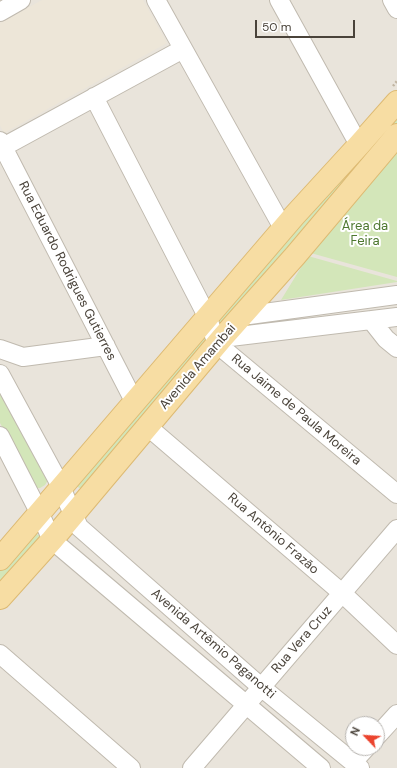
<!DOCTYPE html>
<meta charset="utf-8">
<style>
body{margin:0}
#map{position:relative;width:397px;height:768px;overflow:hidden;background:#f5f2ed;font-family:"DM Sans",sans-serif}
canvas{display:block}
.north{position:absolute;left:345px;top:716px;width:40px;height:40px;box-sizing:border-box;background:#fff;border:1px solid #b7b4b0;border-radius:50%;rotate:295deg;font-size:11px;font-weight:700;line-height:16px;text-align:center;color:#4a433a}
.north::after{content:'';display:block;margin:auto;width:14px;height:18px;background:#eb442e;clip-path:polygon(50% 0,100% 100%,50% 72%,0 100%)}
.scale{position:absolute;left:255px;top:20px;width:100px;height:18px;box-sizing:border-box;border:2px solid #4a433a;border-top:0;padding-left:5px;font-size:12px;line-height:14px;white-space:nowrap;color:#4a433a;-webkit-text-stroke:3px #fff;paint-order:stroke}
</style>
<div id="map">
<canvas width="397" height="768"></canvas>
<div class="north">N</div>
<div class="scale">50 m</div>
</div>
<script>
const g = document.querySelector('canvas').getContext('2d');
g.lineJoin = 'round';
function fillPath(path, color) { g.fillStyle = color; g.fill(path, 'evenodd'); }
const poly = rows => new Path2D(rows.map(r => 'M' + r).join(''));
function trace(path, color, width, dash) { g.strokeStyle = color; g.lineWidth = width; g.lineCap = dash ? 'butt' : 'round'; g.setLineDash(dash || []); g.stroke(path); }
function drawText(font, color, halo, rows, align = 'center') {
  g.font = font + ' "DM Sans",sans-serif'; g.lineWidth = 4; g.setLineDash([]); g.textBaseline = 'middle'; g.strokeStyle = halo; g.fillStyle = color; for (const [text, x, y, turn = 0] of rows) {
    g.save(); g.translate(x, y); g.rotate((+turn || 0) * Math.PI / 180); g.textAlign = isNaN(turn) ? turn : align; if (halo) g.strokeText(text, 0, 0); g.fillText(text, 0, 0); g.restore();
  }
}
fillPath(poly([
 [0,0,397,0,397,768,0,768],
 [353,724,377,724,377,748,353,748]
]), '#e9e4db');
fillPath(poly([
 [42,0,143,0,167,43,4,133,0,125,0,23]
]), '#ede6d8');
fillPath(poly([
 [397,109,397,128,84,488,79,488,74,482],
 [397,146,397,277,307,252],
 [308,256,397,281,397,282,281,300],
 [0,387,48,480,45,485,40,488,36,488,32,485,0,423],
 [34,532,41,537,0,590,0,569]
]), '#d3e6b9');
const minor = poly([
 [156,0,283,228],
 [279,0,359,145],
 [392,0,397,9],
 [0,12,21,0],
 [94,97,207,316,217,344,397,494],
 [0,141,134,401],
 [3,147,183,49],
 [242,316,397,295],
 [371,320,386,339,397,348],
 [222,338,397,317],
 [0,349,23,357,106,346],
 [0,374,57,479,79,527,261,687,360,768],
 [147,426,342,593,397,645],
 [0,436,39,512,52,540,321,768],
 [0,654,131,768],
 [377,736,397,714],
 [353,762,366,748],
 [192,768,397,529]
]);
const major = poly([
 [0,559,294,216,359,145,397,102],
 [0,598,52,540,222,338,295,256,397,135]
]);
trace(minor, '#c0baaf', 20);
trace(major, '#ddba73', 24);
trace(poly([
 [393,86,397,81]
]), '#c1b5a2', 2.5, [2, 2]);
trace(minor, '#fff', 18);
trace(major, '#f7dda3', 22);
drawText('13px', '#4e7830', '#fff', [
 ["Área da",365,227],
 ["Feira",365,242]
]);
drawText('13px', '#4a433a', '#fff', [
 ["Rua Eduardo Rodrigues Gutierres",67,271,63],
 ["Avenida Amambai",198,367,-49],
 ["Rua Jaime de Paula Moreira",296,410,40],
 ["Rua Antônio Frazão",273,534,41],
 ["Rua Vera Cruz",302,640,-49],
 ["Avenida Artêmio Paganotti",213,644,41]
]);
</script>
